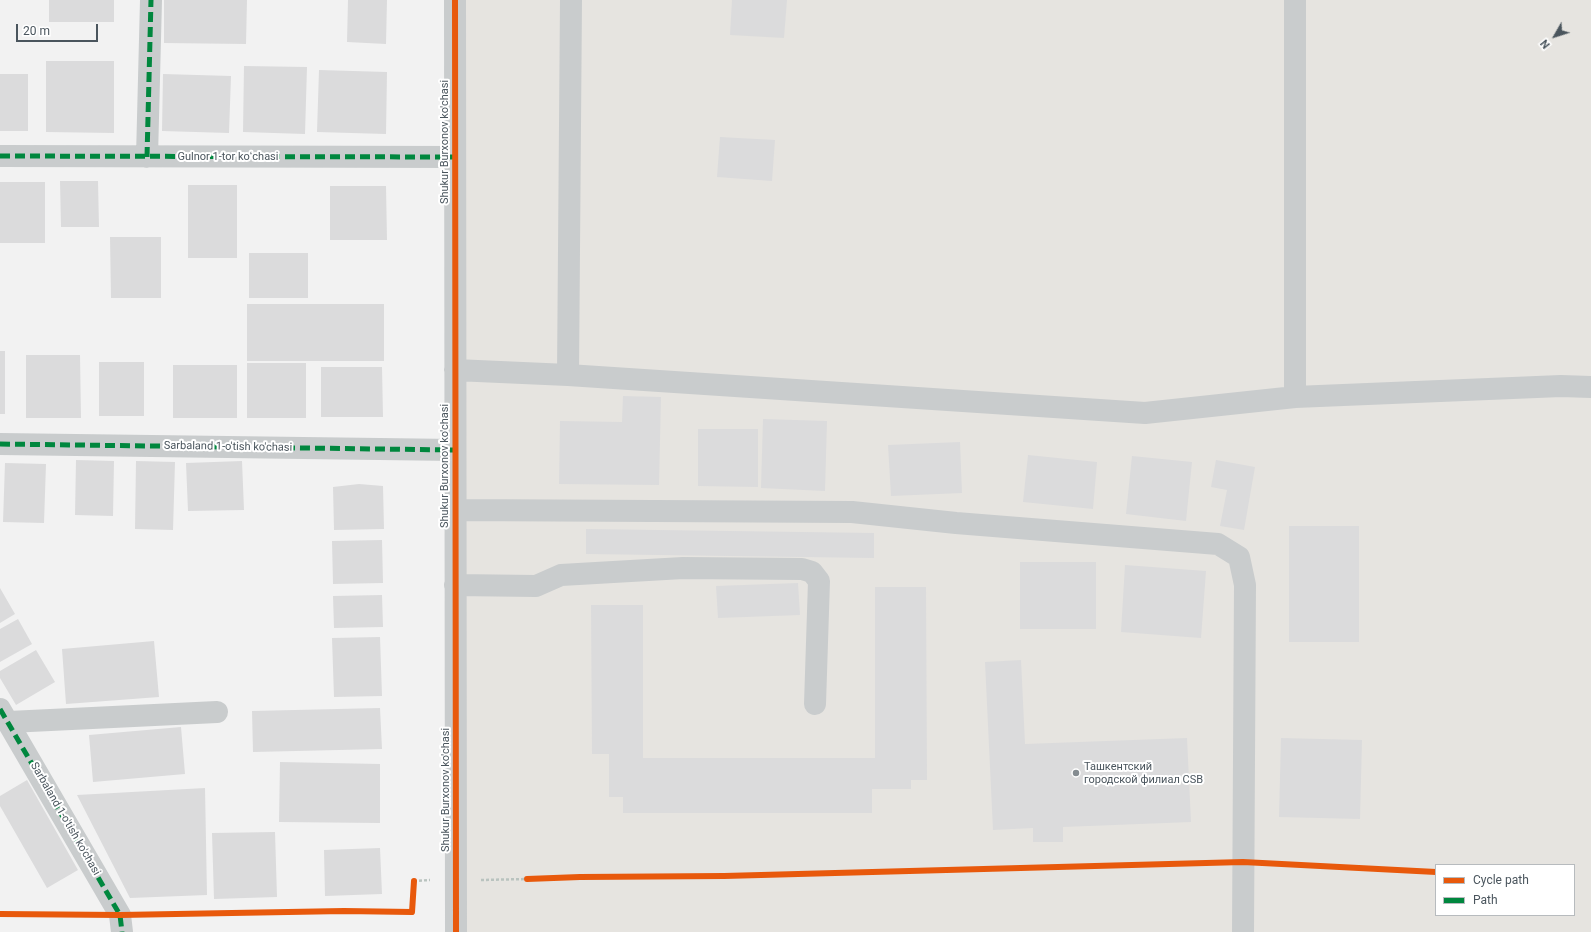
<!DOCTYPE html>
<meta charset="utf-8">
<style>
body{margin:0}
#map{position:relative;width:1591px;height:932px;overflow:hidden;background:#f2f2f2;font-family:Roboto,sans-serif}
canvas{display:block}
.legend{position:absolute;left:1435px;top:864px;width:140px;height:52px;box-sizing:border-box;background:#fff;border:1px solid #b7bbbe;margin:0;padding:5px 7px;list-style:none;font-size:12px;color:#4a555d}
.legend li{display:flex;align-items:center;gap:8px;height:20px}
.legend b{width:20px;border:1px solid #b7bbbe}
.north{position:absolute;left:1535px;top:16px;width:40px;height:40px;-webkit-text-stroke:3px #fff;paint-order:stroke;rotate:231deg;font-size:11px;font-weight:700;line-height:16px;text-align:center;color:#4a555d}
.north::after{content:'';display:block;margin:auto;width:14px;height:18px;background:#4a555d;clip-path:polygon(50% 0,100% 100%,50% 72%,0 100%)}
.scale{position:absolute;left:16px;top:24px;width:82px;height:18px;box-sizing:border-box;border:2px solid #4a555d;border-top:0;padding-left:5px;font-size:12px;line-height:14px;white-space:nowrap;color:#4a555d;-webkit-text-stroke:3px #fff;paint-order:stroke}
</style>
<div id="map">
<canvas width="1591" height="932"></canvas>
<ul class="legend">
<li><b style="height:5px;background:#e8590c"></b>Cycle path</li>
<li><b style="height:5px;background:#00873e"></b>Path</li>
</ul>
<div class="north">N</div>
<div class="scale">20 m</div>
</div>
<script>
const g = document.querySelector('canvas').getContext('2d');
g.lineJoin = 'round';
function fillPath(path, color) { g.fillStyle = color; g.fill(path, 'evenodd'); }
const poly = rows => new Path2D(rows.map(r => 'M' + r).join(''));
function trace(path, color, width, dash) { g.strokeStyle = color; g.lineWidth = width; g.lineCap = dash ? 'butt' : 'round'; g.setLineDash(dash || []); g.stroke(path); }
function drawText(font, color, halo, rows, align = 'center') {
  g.font = font + ' Roboto,sans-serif'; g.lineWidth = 4; g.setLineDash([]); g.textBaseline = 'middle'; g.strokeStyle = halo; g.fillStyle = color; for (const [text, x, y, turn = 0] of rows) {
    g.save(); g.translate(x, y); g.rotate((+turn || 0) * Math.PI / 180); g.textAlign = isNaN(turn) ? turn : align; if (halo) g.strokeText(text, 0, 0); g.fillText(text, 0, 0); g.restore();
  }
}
fillPath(poly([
 [455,0,1591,0,1591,932,456,932],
 [1436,865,1574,865,1574,915,1436,915]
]), '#e6e4e0');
fillPath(poly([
 [49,0,114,0,114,22,49,22],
 [164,0,247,0,246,44,164,43],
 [348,0,387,0,386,44,347,42],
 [732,0,787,0,784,38,730,35],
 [46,61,114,61,114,133,46,132],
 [244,66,307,67,305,134,243,132],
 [319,70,387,72,386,134,317,132],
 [0,74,28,74,28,131,0,131],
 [163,74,231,76,229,133,162,131],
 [720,137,775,140,772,181,717,177],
 [60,181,98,181,99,227,61,227],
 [0,182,45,182,45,243,0,243],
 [188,185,237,185,237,258,188,258],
 [330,186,386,186,387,240,330,240],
 [110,237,161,237,161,298,111,298],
 [249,253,308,253,308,298,249,298],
 [247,304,384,304,384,361,247,361],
 [0,351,5,351,5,414,0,414],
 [26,355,80,355,81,418,26,418],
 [99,362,144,362,144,416,99,416],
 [247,363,306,363,306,418,247,418],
 [173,365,237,365,237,418,173,418],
 [321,367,382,367,383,417,321,417],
 [623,396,661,397,659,485,559,484,560,421,622,422],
 [763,419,827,421,825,491,761,488],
 [698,429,758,429,758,487,698,486],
 [960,442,962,493,891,496,888,445],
 [1028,455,1097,462,1093,509,1023,502],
 [1132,456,1192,462,1186,521,1126,514],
 [76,460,114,461,113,516,75,515],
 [1216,460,1255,467,1244,530,1220,526,1227,490,1211,487],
 [136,461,175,462,173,530,135,529],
 [242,461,244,510,188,511,186,463],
 [5,463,46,464,44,523,3,522],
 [359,484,383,486,384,529,334,530,333,487],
 [1289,526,1359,526,1359,642,1289,642],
 [586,529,874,533,874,558,586,554],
 [382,540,383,583,333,584,332,541],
 [1020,562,1096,562,1096,629,1020,629],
 [1125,565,1206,571,1201,638,1121,632],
 [798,583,800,615,718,618,716,586],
 [875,587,926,587,927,780,911,780,911,789,872,789,872,813,623,813,623,797,609,797,609,754,592,754,591,605,643,605,643,758,875,758],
 [0,588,15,614,0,623],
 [382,595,383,627,334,628,333,596],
 [18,619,32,644,0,662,0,629],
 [380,637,382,696,334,697,332,638],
 [154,641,159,697,66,704,62,649],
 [36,650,55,682,16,705,0,678,0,671],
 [1021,660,1025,744,1187,738,1191,822,1063,827,1063,842,1033,842,1033,828,993,830,985,662],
 [380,708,382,749,253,752,252,711],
 [181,727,185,774,93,782,89,735],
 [1281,738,1362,740,1360,819,1279,817],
 [280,762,380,764,380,823,279,822],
 [27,780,78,870,47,888,0,806,0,796],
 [205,788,207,895,130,898,77,795],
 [275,832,277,897,214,899,212,833],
 [380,848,382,894,325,896,324,850]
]), '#dbdbdc');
trace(poly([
 [481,880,527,879],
 [414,881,430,880]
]), '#b9c3bf', 2.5, [3, 2]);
trace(poly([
 [455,0,456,932],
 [1295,0,1295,397],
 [0,156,455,157],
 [147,157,151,0],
 [455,370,568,375,1145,413,1295,397,1561,386,1591,387],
 [568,375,571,0],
 [0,444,455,450],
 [455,510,852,512,956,523,1218,544,1239,557,1245,585,1243,932],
 [455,585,536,586,561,575,683,568,802,569,812,572,819,581,815,704],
 [0,709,120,915,122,932],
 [9,722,217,712]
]), '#c9cccd', 22);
trace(poly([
 [0,156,455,157],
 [147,157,151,0],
 [0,444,455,450],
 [0,709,120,915,122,932]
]), '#00873e', 5, [10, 5]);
trace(poly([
 [455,0,456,932],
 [527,879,580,877,724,876,1243,862,1436,872],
 [0,914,120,915,344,911,412,912,414,881]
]), '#e8590c', 6);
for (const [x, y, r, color] of [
 [1076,773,4,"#858c91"]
]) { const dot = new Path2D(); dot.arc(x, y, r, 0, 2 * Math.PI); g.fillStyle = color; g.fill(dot); trace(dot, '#fff', 1.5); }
drawText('11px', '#4a555d', '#fff', [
 ["Shukur Burxonov ko'chasi",445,142,-90],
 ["Gulnor 1-tor koʻchasi",228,157],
 ["Sarbaland 1-o'tish ko'chasi",228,447,1],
 ["Shukur Burxonov ko'chasi",445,466,-90],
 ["Shukur Burxonov ko'chasi",446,790,-90],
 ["Sarbaland 1-o'tish ko'chasi",65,819,60]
]);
drawText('11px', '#4a555d', '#fff', [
 ["Ташкентский",1084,767],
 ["городской филиал CSB",1084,780]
], 'left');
</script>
